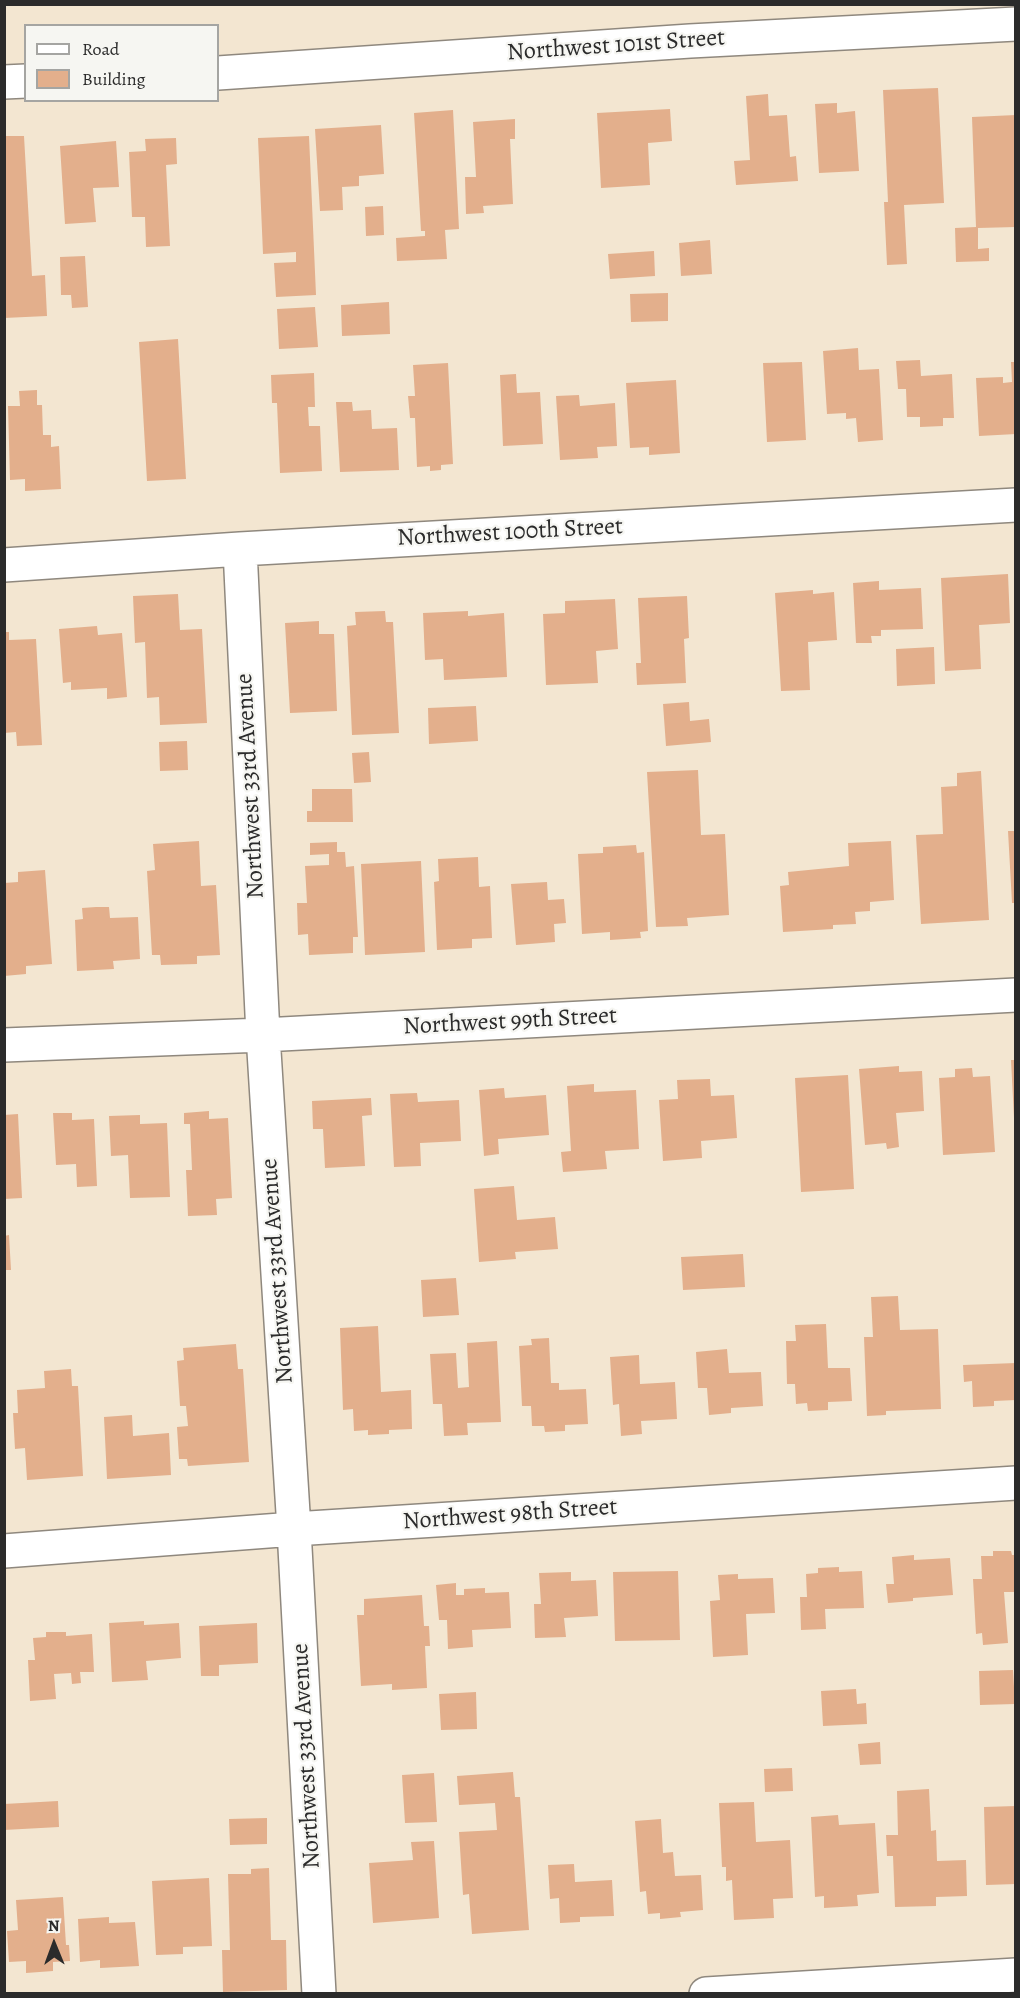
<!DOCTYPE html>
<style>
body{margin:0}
#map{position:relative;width:1020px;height:1998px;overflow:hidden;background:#f3e6d1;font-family:Alegreya,serif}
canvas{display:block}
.frame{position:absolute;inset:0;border:6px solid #2b2b2b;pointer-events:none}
.legend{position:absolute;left:24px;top:24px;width:195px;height:78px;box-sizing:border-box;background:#f6f6f2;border:2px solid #a5a5a2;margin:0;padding:8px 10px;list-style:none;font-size:18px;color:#2b2b2b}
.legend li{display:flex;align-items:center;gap:12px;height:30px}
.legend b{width:30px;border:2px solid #a5a5a2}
.north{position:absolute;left:24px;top:1914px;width:60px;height:60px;-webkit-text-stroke:4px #f6f6f2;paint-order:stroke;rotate:359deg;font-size:16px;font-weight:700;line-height:24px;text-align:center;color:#2b2b2b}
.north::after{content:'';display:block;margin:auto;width:21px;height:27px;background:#2b2b2b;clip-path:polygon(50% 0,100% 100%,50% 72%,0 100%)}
</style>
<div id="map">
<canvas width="1020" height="1998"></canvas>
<div class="frame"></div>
<ul class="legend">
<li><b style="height:8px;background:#fff"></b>Road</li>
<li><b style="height:16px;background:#e3af8c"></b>Building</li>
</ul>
<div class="north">N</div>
</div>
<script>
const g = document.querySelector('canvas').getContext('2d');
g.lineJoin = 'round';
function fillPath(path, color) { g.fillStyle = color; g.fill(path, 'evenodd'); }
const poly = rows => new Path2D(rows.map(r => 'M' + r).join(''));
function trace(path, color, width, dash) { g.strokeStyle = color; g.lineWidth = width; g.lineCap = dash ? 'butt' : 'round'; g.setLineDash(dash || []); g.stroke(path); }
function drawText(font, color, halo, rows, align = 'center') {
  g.font = font + ' Alegreya,serif'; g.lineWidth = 4.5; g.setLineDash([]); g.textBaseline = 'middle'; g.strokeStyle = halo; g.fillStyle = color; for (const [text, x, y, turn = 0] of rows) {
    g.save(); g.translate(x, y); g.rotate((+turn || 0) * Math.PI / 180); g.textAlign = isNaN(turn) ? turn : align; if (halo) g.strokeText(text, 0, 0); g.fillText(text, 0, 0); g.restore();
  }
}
fillPath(poly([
 [938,88,944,203,904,205,907,264,887,265,884,202,888,202,883,90],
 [768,94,769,116,787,115,790,157,796,156,798,181,736,185,734,161,750,160,746,96],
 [837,103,837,113,855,111,859,171,819,173,815,104],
 [670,109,672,141,648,143,650,185,601,188,597,113],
 [453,110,459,229,445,230,447,259,397,261,396,238,425,236,425,231,421,231,414,113],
 [1016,115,1016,227,978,228,978,249,989,248,989,261,956,262,955,228,976,227,972,117],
 [515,119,515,139,510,139,513,204,483,206,484,213,466,214,465,177,476,177,473,122],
 [381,125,384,174,359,176,359,186,342,187,343,210,320,211,315,129],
 [4,136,24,136,32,276,45,275,47,316,4,318],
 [309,136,316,295,276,297,274,263,296,262,296,252,263,254,258,138],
 [176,138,177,164,166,165,170,246,146,247,145,217,132,217,129,152,146,151,145,139],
 [116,141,119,187,93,188,96,222,65,224,60,146],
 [383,206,384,235,366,236,365,207],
 [710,240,712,274,681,276,679,243],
 [654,251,655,276,610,279,608,254],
 [85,256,88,307,72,308,71,295,61,295,60,257],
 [668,293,668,321,631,322,630,294],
 [389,302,390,334,342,336,341,305],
 [315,307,318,347,279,349,277,309],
 [178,339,186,479,147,481,139,342],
 [858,348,859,370,879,369,883,440,858,442,856,418,846,419,846,413,827,414,823,351],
 [920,360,921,376,952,374,954,418,943,418,943,426,920,427,920,417,907,417,906,389,898,389,896,361],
 [802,362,806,440,767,442,763,363],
 [1011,362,1016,362,1016,434,979,436,976,378,1003,377,1003,383,1012,382],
 [448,363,453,464,441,465,441,470,430,471,430,466,417,467,415,418,410,418,408,396,415,396,413,365],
 [314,373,315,407,308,407,309,426,320,426,322,471,280,473,277,403,272,403,271,375],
 [516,374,517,393,540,392,543,444,503,446,500,375],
 [676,380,680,453,649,455,649,447,630,448,626,383],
 [37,390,37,405,42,405,43,435,51,435,51,447,59,446,61,489,25,491,25,479,10,480,8,406,20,406,19,391],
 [579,395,580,406,615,403,617,446,597,447,598,458,560,460,556,396],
 [336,402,352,402,353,411,371,410,372,429,397,428,399,470,340,472],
 [1008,574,1010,623,979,625,981,669,945,671,941,578],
 [879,581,879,590,921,588,923,629,881,630,881,636,871,636,872,643,856,643,853,583],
 [813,590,813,594,834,592,837,640,808,642,810,690,781,691,775,593],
 [178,594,180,630,202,629,207,723,160,725,159,697,147,698,145,642,135,643,133,596],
 [687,596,689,638,684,639,686,683,637,685,636,663,641,663,638,598],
 [615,599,618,649,596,651,598,683,546,685,543,614,565,613,565,601],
 [385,611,386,622,393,622,399,733,352,735,347,626,356,625,355,612],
 [468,611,468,616,504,613,507,677,444,680,443,659,425,660,423,613],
 [319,621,319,634,334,634,337,711,290,713,285,623],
 [97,626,98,635,122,633,127,697,107,699,107,688,71,690,71,682,63,683,59,629],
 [4,632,9,632,9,640,36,639,42,745,17,746,16,732,4,733],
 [934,647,935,684,897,686,896,649],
 [689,702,690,721,709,719,711,742,666,746,663,704],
 [476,706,478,741,429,744,428,708],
 [187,741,188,770,160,771,159,742],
 [369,752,371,782,354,783,352,753],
 [698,770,701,835,725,834,729,915,687,918,688,926,656,927,647,772],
 [981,771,989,920,921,924,916,835,943,834,941,787,957,786,957,773],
 [312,789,352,789,353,822,307,822,307,811,312,811],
 [1008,831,1016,831,1016,903,1012,903],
 [199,841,201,886,216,885,220,955,197,956,197,964,161,965,160,955,152,955,147,871,155,870,153,844],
 [891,841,894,900,870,902,870,911,855,912,856,924,833,925,833,929,783,932,780,886,789,885,788,872,849,866,848,843],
 [337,842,337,852,345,852,346,867,354,866,358,937,353,937,353,953,309,955,308,934,298,935,297,903,307,903,305,866,329,865,329,854,310,855,310,843],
 [636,845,637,853,644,852,648,931,640,932,641,938,610,940,610,932,582,934,578,854,603,853,603,847],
 [478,857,479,887,490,886,492,938,472,939,472,948,437,950,434,882,439,881,438,859],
 [421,861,425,952,365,955,361,864],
 [45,870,52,964,26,966,26,974,4,976,4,883,18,882,18,872],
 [547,882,548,900,564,899,566,923,554,924,555,942,516,945,511,884],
 [96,907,109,907,110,918,138,917,140,959,113,961,114,969,77,971,75,920,83,919,82,908],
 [1011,1060,1016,1060,1016,1118,1014,1118],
 [899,1066,899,1072,922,1071,924,1111,896,1113,899,1147,887,1149,886,1143,865,1145,859,1069],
 [972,1068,973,1077,990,1076,995,1152,943,1155,939,1078,955,1077,955,1069],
 [848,1075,854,1189,801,1192,795,1078],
 [710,1079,711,1096,734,1095,737,1138,701,1141,702,1158,663,1161,659,1100,678,1099,677,1080],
 [594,1084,594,1092,636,1090,639,1149,605,1151,607,1169,563,1172,561,1152,571,1151,567,1086],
 [504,1088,505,1098,546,1095,549,1135,498,1139,499,1154,484,1156,479,1090],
 [417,1093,418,1102,459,1100,461,1141,420,1143,421,1166,394,1167,390,1094],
 [371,1098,372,1115,362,1116,365,1166,325,1168,323,1129,313,1129,312,1101],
 [209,1111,209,1119,228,1118,232,1198,216,1199,217,1215,188,1216,186,1170,192,1170,190,1124,184,1124,184,1113],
 [53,1113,72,1113,72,1120,94,1119,97,1186,77,1187,76,1164,56,1165],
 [18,1114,22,1198,4,1199,4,1115],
 [140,1115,140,1124,167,1123,170,1197,130,1198,128,1155,111,1156,109,1116],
 [514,1186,517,1220,555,1217,558,1249,515,1252,516,1259,479,1262,474,1189],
 [9,1235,11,1270,4,1270,4,1236],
 [743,1254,745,1287,683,1290,681,1257],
 [456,1278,459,1315,423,1317,421,1280],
 [898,1296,900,1330,938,1329,941,1409,886,1411,886,1415,867,1416,864,1337,873,1337,871,1297],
 [826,1324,828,1368,850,1368,852,1401,828,1402,828,1410,808,1411,807,1403,796,1404,795,1384,787,1384,786,1341,796,1341,795,1325],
 [378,1326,381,1392,411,1390,412,1429,389,1430,389,1434,368,1435,368,1430,354,1431,353,1409,343,1410,340,1328],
 [549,1338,551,1383,559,1383,559,1390,586,1389,588,1424,565,1425,565,1431,545,1432,544,1426,532,1426,531,1406,522,1406,519,1346,532,1345,531,1339],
 [497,1341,501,1422,467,1423,468,1435,444,1436,442,1404,433,1404,430,1354,456,1353,458,1388,469,1387,467,1343],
 [236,1344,238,1369,243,1369,249,1462,188,1466,187,1459,179,1459,177,1427,188,1426,186,1406,180,1406,177,1361,184,1360,183,1348],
 [727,1349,729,1373,761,1372,763,1406,731,1408,731,1413,709,1415,707,1388,698,1388,696,1352],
 [639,1355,640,1384,675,1382,677,1419,641,1421,642,1434,621,1436,619,1404,613,1405,610,1357],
 [1016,1363,1016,1400,994,1401,994,1406,973,1407,972,1381,964,1382,963,1365],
 [71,1369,72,1386,78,1386,83,1476,27,1480,25,1448,15,1449,13,1413,18,1413,17,1390,45,1388,44,1371],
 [132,1415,133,1436,169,1433,171,1475,107,1479,104,1417],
 [993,1551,1011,1551,1012,1555,1016,1555,1016,1592,1004,1592,1008,1643,983,1645,982,1633,976,1634,973,1579,982,1579,981,1556,993,1556],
 [914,1555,914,1560,950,1558,953,1595,913,1598,913,1601,888,1603,886,1584,894,1584,892,1557],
 [839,1567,839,1572,862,1571,864,1608,825,1609,826,1629,801,1630,800,1597,807,1597,806,1574,818,1573,818,1568],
 [678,1571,680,1640,615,1641,613,1572],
 [571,1572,571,1581,596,1580,598,1616,564,1618,566,1637,535,1638,534,1604,541,1604,539,1573],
 [738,1574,738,1579,773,1578,775,1613,746,1614,748,1655,713,1657,710,1601,720,1600,718,1575],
 [456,1583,456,1595,464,1595,464,1589,485,1588,485,1593,509,1592,511,1628,472,1630,473,1647,448,1649,447,1620,439,1620,436,1585],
 [422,1595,424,1626,429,1626,430,1646,425,1646,427,1688,392,1690,392,1684,361,1686,357,1615,364,1615,364,1599],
 [144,1621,144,1625,179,1623,181,1658,146,1661,148,1680,112,1682,109,1623],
 [257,1623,258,1663,219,1665,219,1676,201,1676,199,1626],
 [46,1632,66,1632,66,1636,92,1634,94,1672,80,1672,81,1683,72,1684,71,1673,54,1674,56,1699,30,1701,28,1660,35,1660,33,1638,46,1637],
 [1013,1670,1015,1704,980,1705,979,1671],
 [856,1689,857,1704,866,1703,867,1724,823,1726,821,1691],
 [476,1692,477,1729,441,1730,439,1694],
 [880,1742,881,1764,860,1765,858,1744],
 [792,1768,793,1791,765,1792,764,1769],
 [513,1772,515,1797,520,1797,529,1930,472,1934,469,1894,463,1895,459,1832,497,1830,495,1803,459,1805,457,1776],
 [434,1773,437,1822,405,1823,402,1775],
 [929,1789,931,1831,936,1830,937,1861,966,1860,967,1896,936,1897,936,1906,895,1907,893,1856,887,1856,886,1835,898,1835,897,1791],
 [58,1801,59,1827,4,1830,4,1804],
 [754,1802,756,1842,790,1840,793,1898,773,1899,774,1918,734,1920,732,1880,726,1881,726,1867,722,1867,719,1803],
 [1016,1806,1016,1884,986,1885,984,1807],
 [838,1815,839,1825,875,1823,879,1893,857,1895,858,1906,824,1908,824,1896,815,1897,811,1817],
 [267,1818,267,1844,230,1845,229,1819],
 [661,1819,663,1853,673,1852,675,1876,701,1875,703,1910,680,1912,681,1917,660,1919,660,1913,648,1914,646,1891,640,1892,635,1821],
 [434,1841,439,1918,373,1923,369,1863,413,1860,411,1842],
 [574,1864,575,1882,612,1880,614,1916,580,1917,580,1922,560,1923,559,1898,550,1899,548,1865],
 [269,1868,271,1940,286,1940,287,1990,223,1992,222,1950,230,1950,228,1874,251,1874,251,1869],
 [209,1878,212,1946,183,1947,183,1954,156,1955,152,1881],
 [63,1897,66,1945,69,1945,70,1961,53,1962,53,1971,26,1973,26,1961,9,1962,7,1931,18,1930,16,1900],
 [109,1917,109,1923,135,1922,139,1966,100,1968,100,1960,80,1962,78,1919]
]), '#e3af8c');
const minor = poly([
 [218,73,690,41,1016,24],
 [4,82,26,81],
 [240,549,263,1035,294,1529,319,1994],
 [4,565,240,549,1016,505],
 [4,1045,263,1035,1016,995],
 [4,1551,294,1529,1016,1483],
 [706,1994,1016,1975]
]);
trace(minor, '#8f887e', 36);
trace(minor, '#fff', 33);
drawText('24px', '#2b2b2b', '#f6f6f2', [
 ["Northwest 101st Street",616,46,-4],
 ["Northwest 100th Street",510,533,-3],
 ["Northwest 33rd Avenue",251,786,-93],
 ["Northwest 99th Street",510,1022,-3],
 ["Northwest 33rd Avenue",278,1271,-94],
 ["Northwest 98th Street",510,1515,-4],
 ["Northwest 33rd Avenue",307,1756,-93]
]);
</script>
